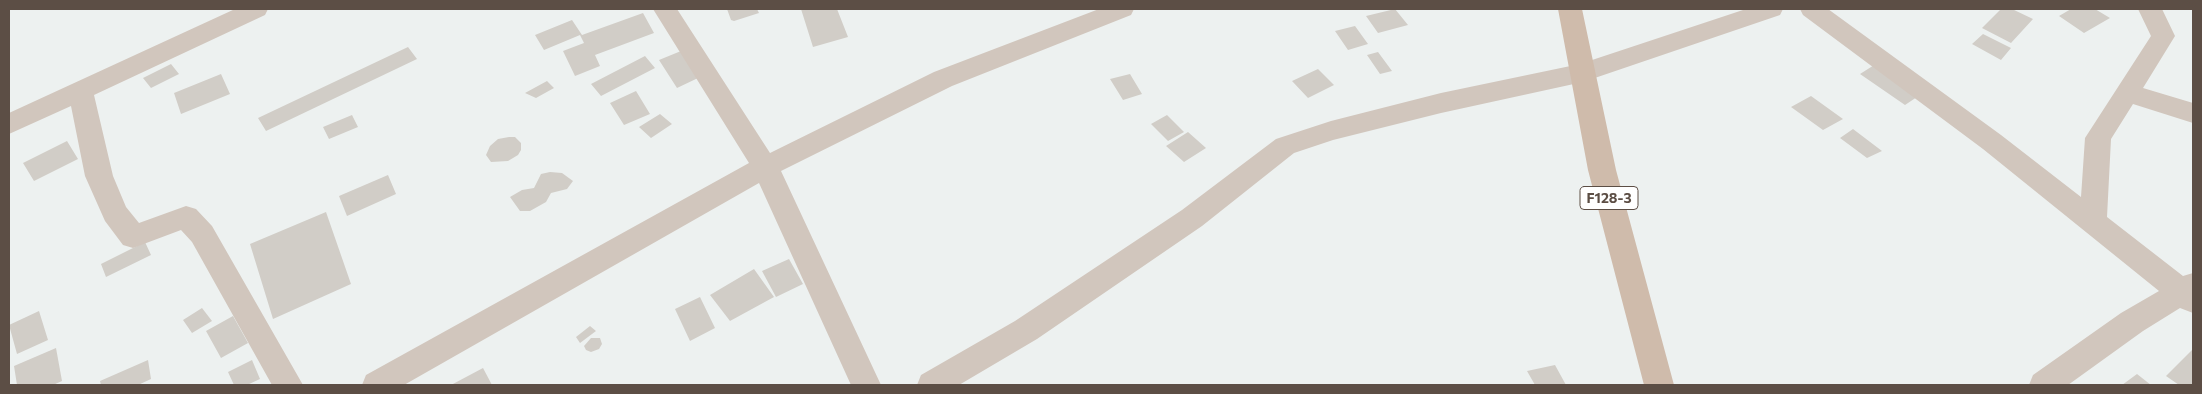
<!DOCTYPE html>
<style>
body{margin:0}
#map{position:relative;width:2202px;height:394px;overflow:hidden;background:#edf1f0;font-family:Commissioner,sans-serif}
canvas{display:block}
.frame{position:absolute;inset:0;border:10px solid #5c4e45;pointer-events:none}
</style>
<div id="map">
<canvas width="2202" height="394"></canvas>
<div class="frame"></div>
</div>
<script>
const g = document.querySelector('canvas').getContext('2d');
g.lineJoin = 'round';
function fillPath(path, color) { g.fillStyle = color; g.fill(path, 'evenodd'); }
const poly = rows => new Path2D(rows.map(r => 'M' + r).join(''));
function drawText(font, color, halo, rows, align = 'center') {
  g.font = font + ' Commissioner,sans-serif'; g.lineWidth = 4.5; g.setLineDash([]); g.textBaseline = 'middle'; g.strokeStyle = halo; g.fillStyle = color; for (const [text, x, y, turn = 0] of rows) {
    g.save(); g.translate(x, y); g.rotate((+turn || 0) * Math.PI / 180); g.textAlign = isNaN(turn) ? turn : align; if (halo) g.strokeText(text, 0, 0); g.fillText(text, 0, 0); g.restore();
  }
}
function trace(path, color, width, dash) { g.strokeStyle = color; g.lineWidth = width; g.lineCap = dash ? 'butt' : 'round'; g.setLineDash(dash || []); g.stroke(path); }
fillPath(poly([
 [727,9,757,9,759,13,734,21,731,20],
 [801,9,837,9,848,37,813,47],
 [1395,9,1408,25,1378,33,1366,16],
 [2001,9,2012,9,2033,19,2011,43,1982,28],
 [2071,9,2095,9,2110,18,2084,33,2059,16],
 [643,13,654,33,595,55,600,66,575,76,563,51,584,43,580,35,544,50,535,35,572,20,582,35],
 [1355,26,1368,44,1348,50,1335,31],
 [1983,34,2011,48,2001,60,1972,44],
 [408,47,417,59,266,131,258,118],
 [681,51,698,78,677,88,659,60],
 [1378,52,1392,71,1380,74,1367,55],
 [645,56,655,68,601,96,591,84],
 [1879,62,1917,97,1905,105,1860,74],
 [171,64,179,74,151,88,143,78],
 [1318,69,1334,85,1308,98,1292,81],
 [221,74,230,94,181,114,174,93],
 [1130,74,1142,94,1123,100,1110,79],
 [547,81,554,88,536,98,525,93],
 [636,91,650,114,624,125,610,103],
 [1811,96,1843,119,1823,130,1791,107],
 [660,114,672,124,651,138,639,127],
 [352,115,358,127,329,139,323,127],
 [1167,115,1184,132,1168,141,1151,124],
 [1853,129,1882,151,1867,158,1840,138],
 [1188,132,1206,148,1184,162,1166,146],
 [509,137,515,137,521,143,521,150,518,155,508,161,491,162,486,155,490,146,498,139],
 [67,141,78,159,34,181,23,163],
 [550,172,562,173,573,181,567,189,551,193,546,202,530,211,520,211,510,197,522,190,534,188,541,174],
 [388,175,396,194,347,216,339,196],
 [326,212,351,284,273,319,250,244],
 [145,242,151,255,106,277,101,264],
 [789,259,803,284,776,297,762,271],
 [754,269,774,297,730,321,710,295],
 [700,297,715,328,690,341,675,309],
 [202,308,212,321,192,333,183,320],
 [39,311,48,340,17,354,9,325],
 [233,316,248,343,221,358,206,331],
 [590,326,596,331,580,343,576,337],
 [591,338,600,338,602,344,599,349,591,352,586,350,584,346],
 [56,348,62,381,53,385,17,385,14,366],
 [2193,349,2193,385,2179,385,2166,376],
 [148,360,151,379,138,385,101,385,100,381],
 [252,360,260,379,247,385,234,385,228,372],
 [1555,365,1566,385,1535,385,1527,371],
 [483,368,492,385,451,385],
 [2137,374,2151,385,2122,385]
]), '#d1cdc7');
fillPath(poly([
 [235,9,268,9,265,15,94,95,113,176,126,207,139,223,186,206,196,209,212,226,303,385,272,385,192,242,181,230,133,248,123,245,105,221,85,176,71,106,9,134,9,113,235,9],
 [653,9,677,9,770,153,934,72,1099,9,1134,9,1131,15,952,86,781,171,881,385,851,385,759,183,404,385,362,385,366,375,749,163,653,9],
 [1746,9,1783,9,1780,15,1583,82,1441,113,1333,140,1294,153,1202,226,1037,339,959,385,917,385,921,375,1015,321,1182,210,1276,139,1331,121,1441,93,1580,64,1746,9],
 [1800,9,1828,9,2001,135,2081,197,2085,138,2151,36,2138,9,2162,9,2175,36,2143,88,2193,103,2193,123,2133,104,2111,139,2107,217,2183,276,2193,273,2193,313,2180,308,2143,331,2068,385,2029,385,2033,375,2121,313,2159,291,1983,149,1803,15,1800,9]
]), '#d1c6bd');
fillPath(poly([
 [1558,9,1582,9,1616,170,1674,385,1644,385,1588,170,1558,9]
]), '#cfbbab');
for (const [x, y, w] of [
 [1609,198,58]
]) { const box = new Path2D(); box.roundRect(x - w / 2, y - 11.5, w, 23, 4); g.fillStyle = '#fff'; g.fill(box); trace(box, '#5c4e45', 1); }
drawText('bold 14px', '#5c4e45', null, [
 ["F128-3",1609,198]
]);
</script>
